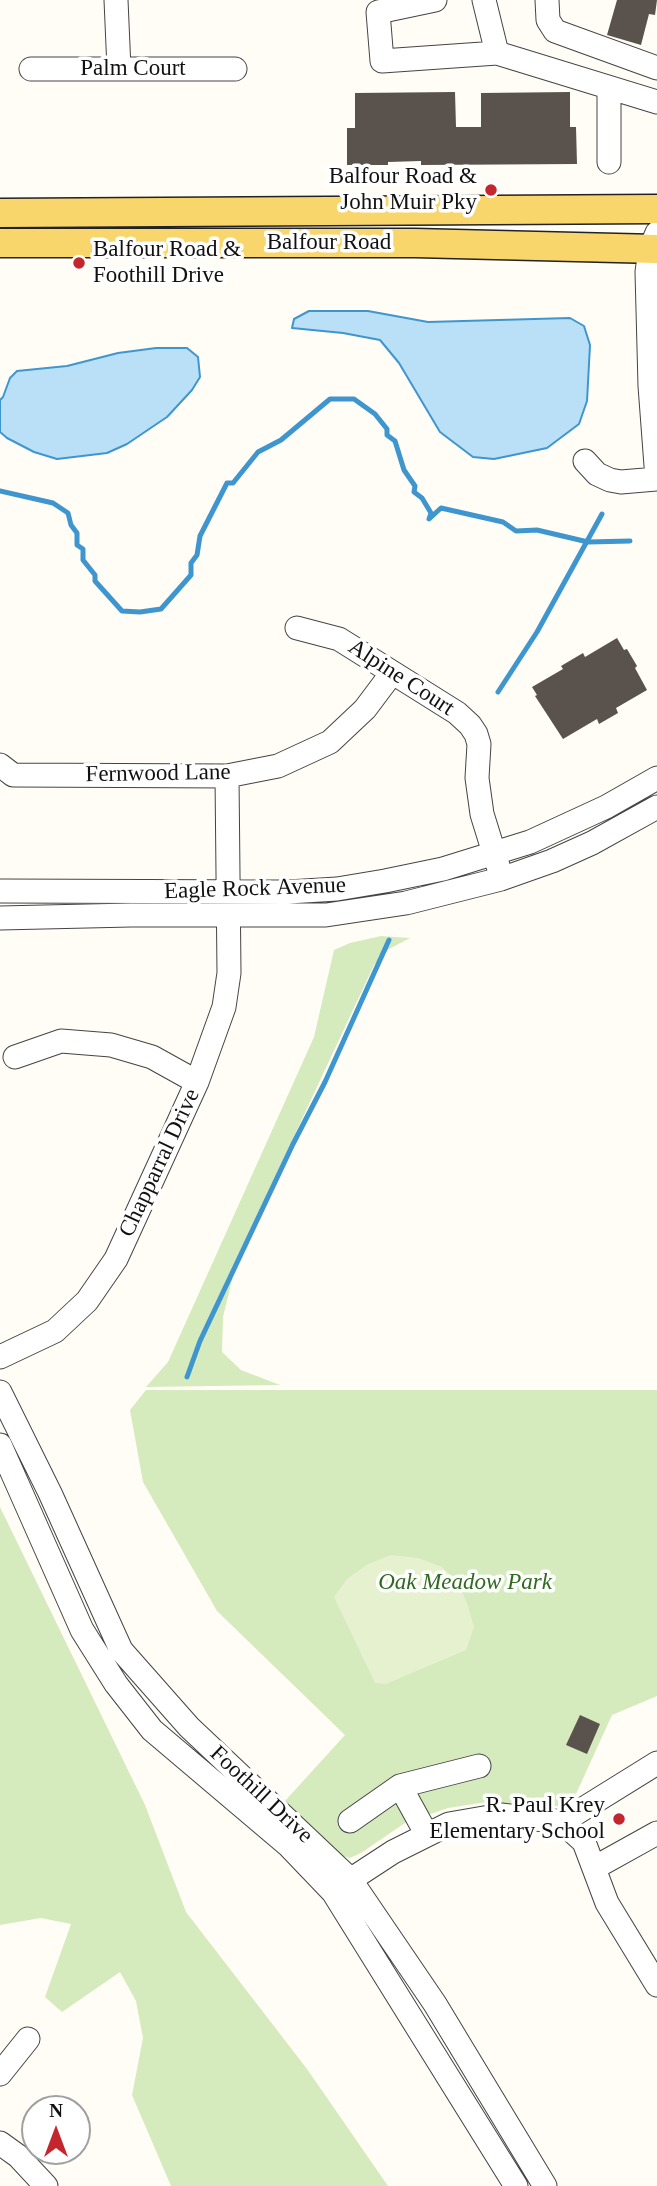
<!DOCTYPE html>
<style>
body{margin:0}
#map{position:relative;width:657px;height:2186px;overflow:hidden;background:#fffdf5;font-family:"Times New Roman",serif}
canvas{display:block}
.north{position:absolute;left:21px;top:2095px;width:70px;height:70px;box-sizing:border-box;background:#fff;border:2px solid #a0a0a0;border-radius:50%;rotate:0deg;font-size:19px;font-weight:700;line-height:28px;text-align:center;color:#111}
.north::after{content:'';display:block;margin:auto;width:24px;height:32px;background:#c4262e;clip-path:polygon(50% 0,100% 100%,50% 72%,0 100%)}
</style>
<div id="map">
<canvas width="657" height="2186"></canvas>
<div class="north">N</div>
</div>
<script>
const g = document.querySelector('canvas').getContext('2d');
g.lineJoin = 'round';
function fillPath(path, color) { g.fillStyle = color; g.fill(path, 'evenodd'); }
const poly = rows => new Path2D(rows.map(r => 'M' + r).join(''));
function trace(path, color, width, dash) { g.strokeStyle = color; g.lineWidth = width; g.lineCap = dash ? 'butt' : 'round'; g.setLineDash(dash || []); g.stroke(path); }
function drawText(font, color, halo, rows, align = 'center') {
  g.font = font + ' "Times New Roman",serif'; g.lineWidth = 7; g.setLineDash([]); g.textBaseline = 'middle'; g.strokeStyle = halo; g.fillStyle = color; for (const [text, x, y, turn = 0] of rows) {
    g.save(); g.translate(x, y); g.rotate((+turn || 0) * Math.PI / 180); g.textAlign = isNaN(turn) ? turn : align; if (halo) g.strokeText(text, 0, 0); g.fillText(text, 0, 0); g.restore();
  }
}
fillPath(poly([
 [381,936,410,938,389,949,374,965,281,1164,233,1276,223,1317,222,1352,241,1370,280,1385,146,1387,168,1362,314,1037,334,950,350,943],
 [146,1390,657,1390,657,1696,612,1715,570,1807,487,1802,448,1808,405,1823,361,1853,350,1858,339,1855,285,1801,345,1735,217,1611,143,1482,130,1410],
 [0,1507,145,1805,186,1912,307,2069,388,2186,171,2186,132,2095,143,2038,136,2001,120,1972,62,2012,45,1997,71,1924,41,1918,0,1925]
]), '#d5ebbd');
fillPath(poly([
 [391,1555,418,1558,442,1567,459,1584,468,1606,474,1627,466,1650,386,1684,375,1683,334,1597,347,1579,368,1564]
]), '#e6f2cf');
const water = poly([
 [309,311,368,311,428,322,570,318,584,326,590,345,587,401,579,424,547,448,494,459,473,457,440,432,399,363,380,340,343,333,292,328,294,319,309,311],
 [156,348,187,348,198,357,200,377,192,390,167,417,127,444,107,453,57,459,34,452,7,438,0,432,0,400,3,397,10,378,17,371,67,366,118,353,156,348]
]);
fillPath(water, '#b9e0f7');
trace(water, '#3f96cf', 2);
trace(poly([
 [0,491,53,503,68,513,71,525,77,533,77,545,83,549,83,560,95,575,95,581,122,611,140,612,161,609,191,575,191,563,197,555,200,536,227,483,233,483,258,452,281,440,330,399,354,399,375,414,387,429,387,435,395,441,404,470,415,486,414,492,422,498,431,513,429,519,441,508,503,522,516,531,537,530,588,542,630,541],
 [498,692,537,632,602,514],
 [187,1377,200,1341,293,1144,325,1082,389,940]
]), '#3f96cf', 5);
fillPath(poly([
 [617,0,657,0,655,15,649,14,641,45,607,35],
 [455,92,456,127,481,127,481,93,570,92,570,127,576,127,577,164,421,165,421,161,388,162,388,165,347,165,347,128,355,128,355,93],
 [617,638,624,650,627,649,637,666,635,668,647,690,616,708,618,713,599,724,597,719,563,739,535,696,537,695,532,687,563,669,561,666,583,653,585,657],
 [580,1715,600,1724,587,1754,566,1745]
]), '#5a524d');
const minor = poly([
 [116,0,119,69],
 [435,0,378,12,382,61,497,53,657,102],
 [484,0,497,53],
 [547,0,548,20,555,31,657,68],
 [31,69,235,69],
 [609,89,609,162],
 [585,461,597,474,610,480,621,482,657,479,650,386,647,272,650,249,657,233],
 [297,628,339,639,457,713,470,725,476,734,479,744,477,778,482,814,499,869],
 [0,765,13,775,227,776,278,766,330,742,365,709,392,673],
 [0,891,288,892,337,889,385,881,443,869,530,842,606,807,657,778],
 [0,918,131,915,326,915,406,903,501,879,552,861,592,843,657,807],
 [15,1057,61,1041,111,1045,152,1057,197,1082],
 [0,1357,55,1331,87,1301,116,1259,197,1082,224,1007,229,973,227,776],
 [0,1392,50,1493,121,1650,189,1727,350,1879,435,2004,545,2186],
 [0,1445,82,1630,116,1684,152,1730,289,1846,333,1892,516,2186],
 [350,1821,400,1786],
 [562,1822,657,1763],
 [427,1835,400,1786,479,1766],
 [594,1868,657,1833],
 [338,1888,393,1852,449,1824,501,1815,562,1822,584,1842,607,1903,657,1985],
 [0,2074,28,2039],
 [0,2143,18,2156,46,2186]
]);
const major = poly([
 [0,213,657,209],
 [0,243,415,243,657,249]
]);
trace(minor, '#444', 25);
trace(major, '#222', 31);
trace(minor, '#fff', 23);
trace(major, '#f9d66b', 28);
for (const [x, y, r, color] of [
 [491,190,7,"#c4262e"],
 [79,263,7,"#c4262e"],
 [619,1819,7,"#c4262e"]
]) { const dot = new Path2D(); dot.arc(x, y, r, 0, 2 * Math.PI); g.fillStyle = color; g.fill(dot); trace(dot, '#fff', 2.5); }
drawText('23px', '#111', '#fff', [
 ["Palm Court",133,69],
 ["Balfour Road",329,243],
 ["Alpine Court",401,678,33],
 ["Fernwood Lane",158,774,-1],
 ["Eagle Rock Avenue",255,889,-2],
 ["Chapparral Drive",160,1163,-65],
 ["Foothill Drive",261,1795,43]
]);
drawText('23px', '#111', '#fff', [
 ["Balfour Road &",477,177],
 ["John Muir Pky",477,203],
 ["Balfour Road &",93,250,"left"],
 ["Foothill Drive",93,276,"left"],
 ["R. Paul Krey",605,1806],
 ["Elementary School",605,1832]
], 'right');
drawText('italic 23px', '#2f6b1f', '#fff', [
 ["Oak Meadow Park",465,1583]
]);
</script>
